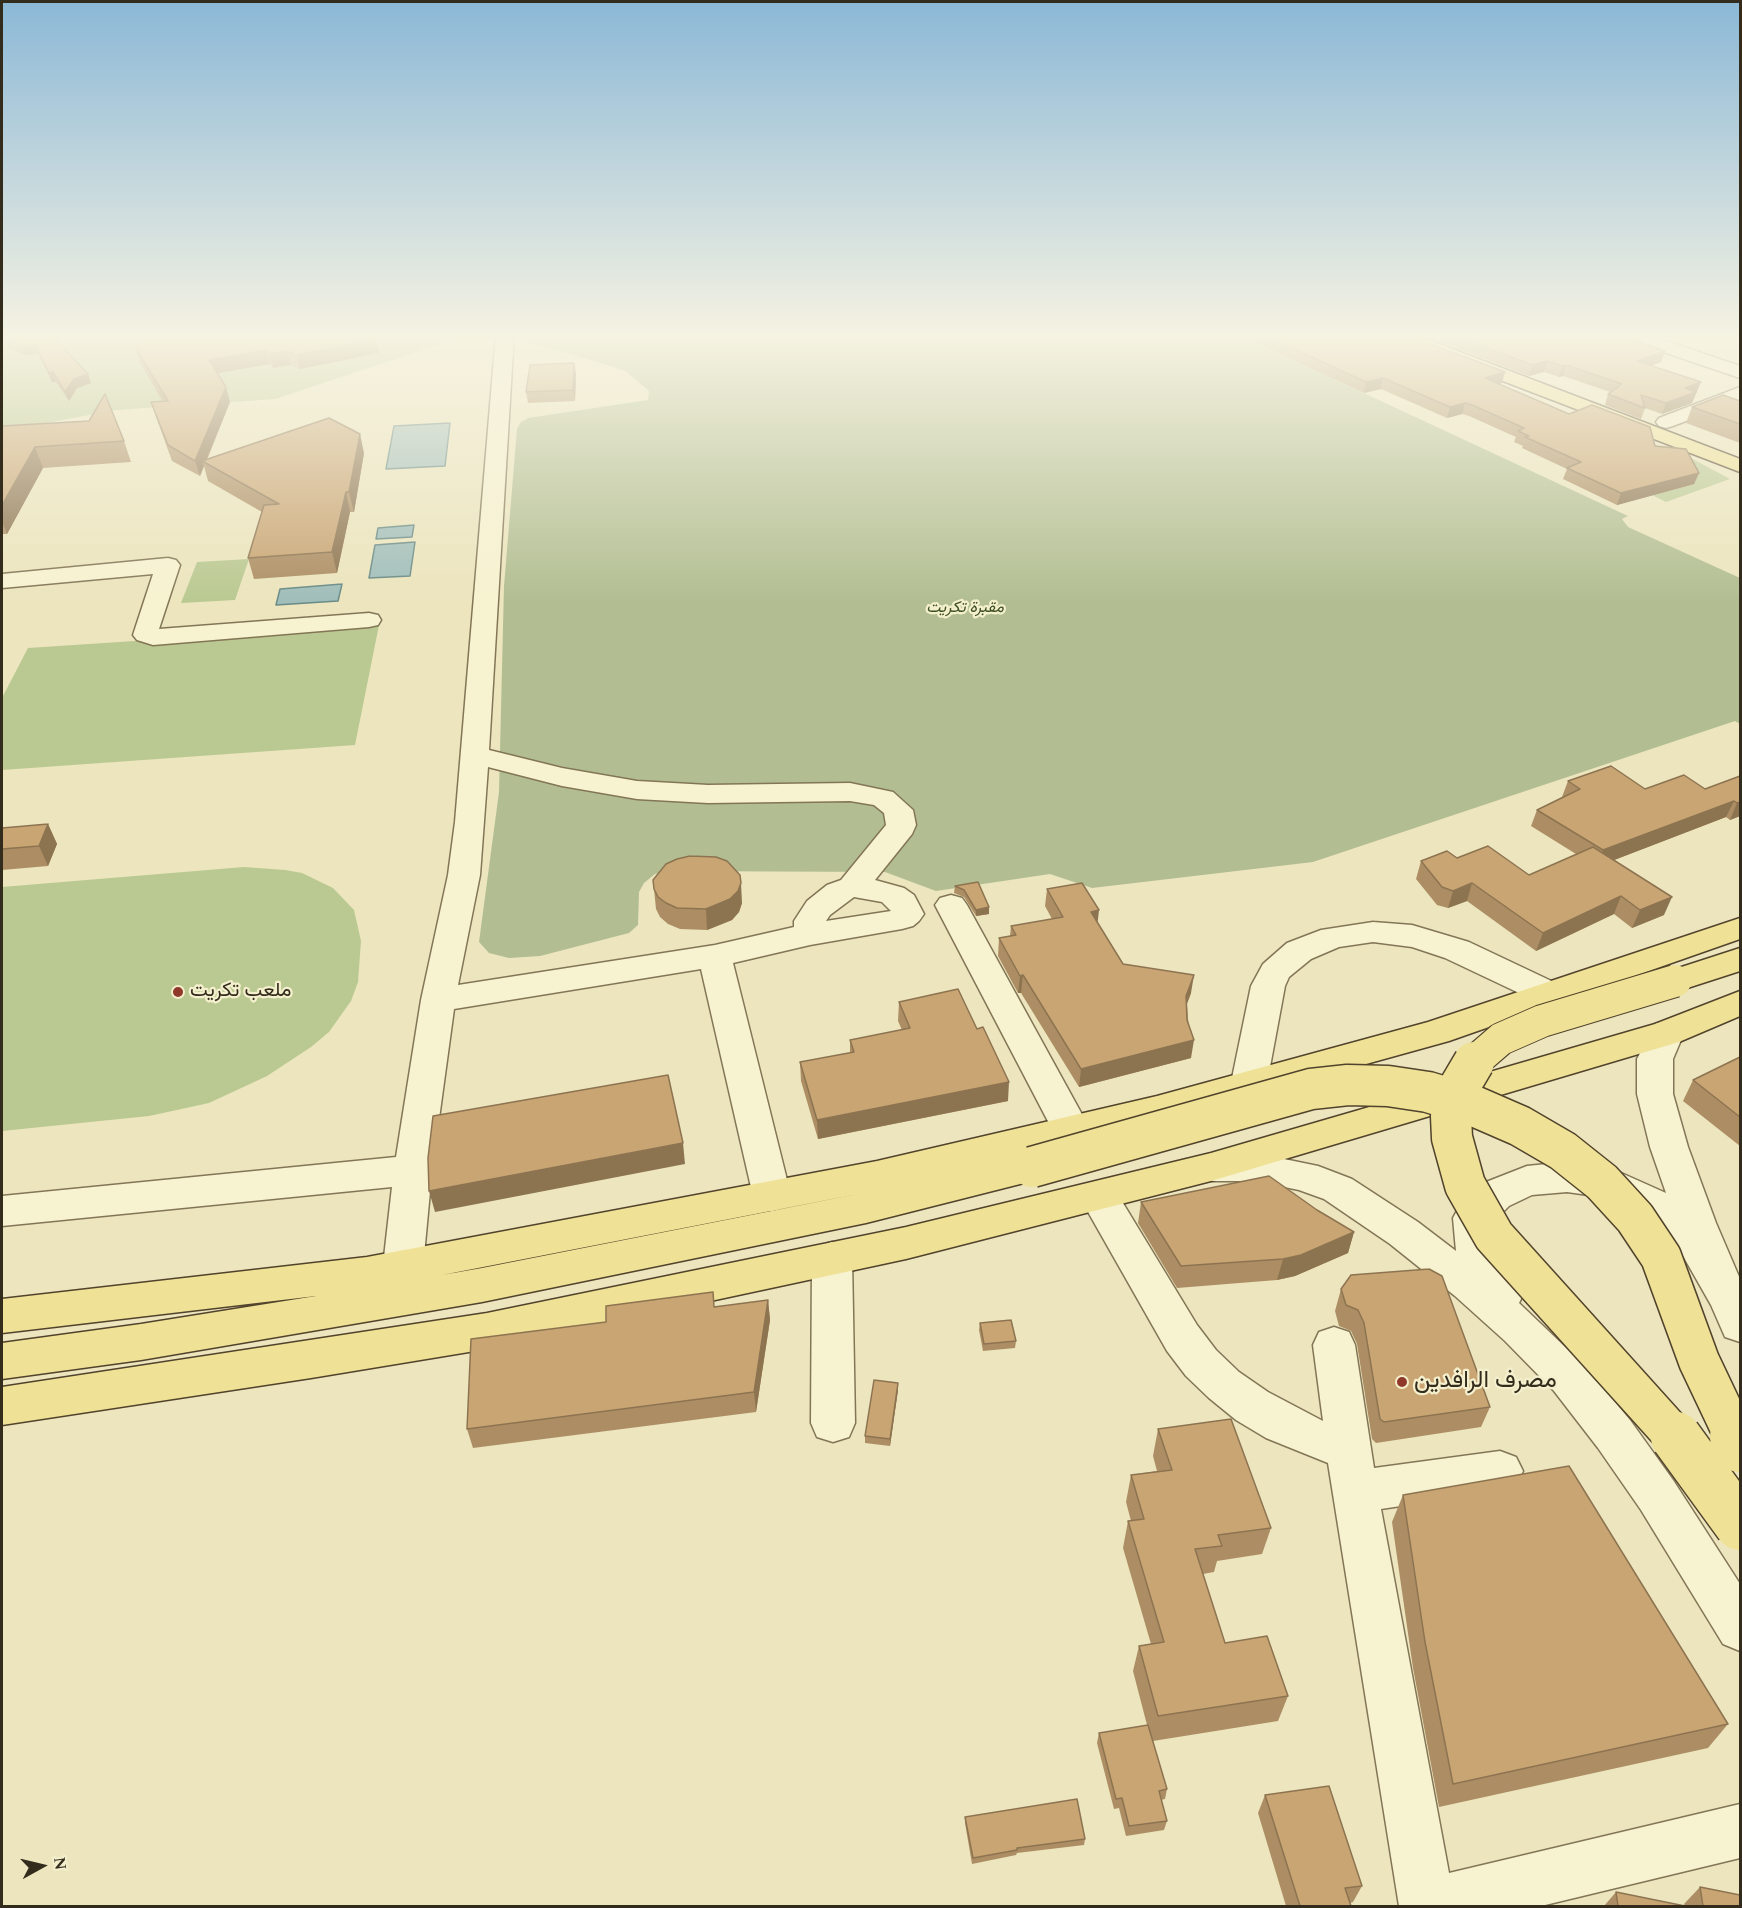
<!DOCTYPE html>
<meta charset="utf-8">
<style>
body{margin:0}
#map{position:relative;width:1742px;height:1908px;overflow:hidden;background:#ece5be;font-family:Spectral,serif}
canvas{display:block}
.frame{position:absolute;inset:0;border:3px solid #332b1c;pointer-events:none}
.north{position:absolute;left:12px;top:1836px;width:60px;height:60px;-webkit-text-stroke:4px #f4efcd;paint-order:stroke;rotate:82deg;font-size:16px;font-weight:700;line-height:24px;text-align:center;color:#332b1c}
.north::after{content:'';display:block;margin:auto;width:21px;height:27px;background:#332b1c;clip-path:polygon(50% 0,100% 100%,50% 72%,0 100%)}
</style>
<div id="map">
<canvas width="1742" height="1908"></canvas>
<div class="frame"></div>
<div class="north">N</div>
</div>
<script>
const g = document.querySelector('canvas').getContext('2d');
g.lineJoin = 'round';
function fillPath(path, color) { g.fillStyle = color; g.fill(path, 'evenodd'); }
const poly = rows => new Path2D(rows.map(r => 'M' + r).join(''));
function trace(path, color, width, dash) { g.strokeStyle = color; g.lineWidth = width; g.lineCap = dash ? 'butt' : 'round'; g.setLineDash(dash || []); g.stroke(path); }
function drawText(font, color, halo, rows, align = 'center') {
  g.font = font + ' Spectral,Vazirmatn,serif'; g.lineWidth = 4.5; g.setLineDash([]); g.textBaseline = 'middle'; g.strokeStyle = halo; g.fillStyle = color; for (const [text, x, y, turn = 0] of rows) {
    g.save(); g.translate(x, y); g.rotate((+turn || 0) * Math.PI / 180); g.textAlign = isNaN(turn) ? turn : align; if (halo) g.strokeText(text, 0, 0); g.fillText(text, 0, 0); g.restore();
  }
}
fillPath(poly([
 [2,334,472,334,275,399,117,410,2,431],
 [1653,444,1691,458,1730,479,1666,502,1652,495],
 [249,559,235,600,181,603,197,562],
 [379,625,355,745,2,770,2,698,28,648],
 [244,867,285,870,302,873,333,888,354,910,361,941,358,982,351,1001,329,1032,311,1047,267,1076,209,1103,149,1116,2,1131,2,887]
]), '#bac992');
fillPath(poly([
 [524,334,1237,334,1628,516,1622,519,1628,527,1740,578,1740,724,1735,721,1313,862,1092,888,1050,874,936,891,885,872,667,871,655,874,644,883,639,892,638,925,629,933,540,956,509,958,489,953,479,942,499,792,504,586,517,429,521,422,528,418,648,400,649,391,625,371,595,361,525,342]
]), '#b2be92');
const water = poly([
 [450,423,445,466,386,469,394,426,450,423],
 [414,525,412,537,376,539,378,528,414,525],
 [415,542,410,576,369,578,375,545,415,542],
 [342,584,338,601,276,605,280,589,342,584]
]);
fillPath(water, '#a1beba');
trace(water, '#698b87', 1.5);
const minor = poly([
 [496,334,514,334,489,750,562,768,637,781,708,785,850,783,893,792,913,810,916,825,912,834,875,880,904,888,914,895,924,914,919,921,913,926,902,929,810,945,733,963,791,1196,786,1207,772,1211,758,1207,753,1196,701,969,454,1009,432,1170,423,1266,417,1278,403,1282,389,1278,383,1266,392,1187,2,1226,2,1196,396,1157,421,1000,448,875,455,822,496,334],
 [488,767,562,786,637,799,708,803,850,801,874,805,884,813,886,825,841,880,827,885,807,901,794,921,794,927,715,945,458,985,480,875,488,767],
 [854,897,882,902,891,911,826,921,830,915,854,897],
 [1619,334,1646,334,1740,366,1740,378,1622,338,1619,334],
 [1740,387,1740,400,1673,426,1666,428,1659,426,1656,422,1659,418,1740,387],
 [168,558,176,560,180,565,159,629,369,613,378,615,381,620,378,625,369,627,153,645,137,640,133,635,153,574,2,588,2,574,168,558],
 [951,895,962,898,967,905,1090,1129,1084,1139,1071,1143,1058,1139,1052,1129,935,905,940,898,951,895],
 [1373,922,1412,925,1469,942,1562,986,1567,994,1562,1002,1550,1005,1538,1002,1445,958,1412,947,1373,942,1339,947,1311,959,1289,977,1285,986,1267,1083,1262,1092,1249,1096,1236,1092,1231,1083,1251,986,1263,964,1287,943,1321,930,1373,922],
 [1667,1021,1679,1024,1684,1033,1673,1059,1673,1094,1688,1147,1716,1223,1740,1279,1740,1342,1725,1337,1711,1305,1682,1254,1647,1219,1603,1197,1567,1192,1532,1195,1509,1206,1493,1222,1497,1258,1517,1283,1523,1295,1519,1303,1584,1365,1630,1420,1673,1480,1740,1584,1740,1651,1723,1644,1641,1510,1598,1448,1554,1391,1505,1341,1455,1296,1390,1244,1324,1199,1299,1190,1255,1181,1213,1181,1200,1177,1194,1167,1200,1157,1213,1153,1255,1153,1318,1166,1352,1179,1418,1222,1456,1251,1453,1218,1459,1207,1481,1184,1527,1166,1567,1162,1610,1168,1666,1193,1650,1147,1637,1094,1637,1059,1655,1024,1667,1021],
 [1098,1181,1112,1185,1197,1325,1216,1350,1239,1372,1268,1392,1323,1421,1313,1345,1319,1332,1334,1327,1349,1332,1355,1345,1374,1468,1500,1451,1516,1457,1523,1471,1516,1485,1500,1491,1381,1509,1449,1873,1740,1804,1740,1858,1541,1906,1399,1906,1328,1463,1266,1438,1236,1420,1209,1398,1186,1376,1167,1351,1079,1196,1084,1185,1098,1181],
 [832,1242,846,1247,852,1258,855,1423,849,1437,833,1442,817,1437,811,1423,812,1258,818,1247,832,1242]
]);
const major = poly([
 [1388,334,1413,334,1740,459,1740,472,1391,338,1388,334],
 [1740,918,1740,939,1449,1041,1157,1122,1033,1153,1045,1157,1051,1167,1045,1177,1032,1181,866,1223,482,1302,141,1360,2,1379,2,1343,141,1324,316,1296,2,1333,2,1299,367,1257,877,1161,1157,1096,1428,1022,1740,918],
 [868,1192,482,1268,442,1275,868,1192],
 [1740,948,1740,971,1675,992,1663,989,1658,981,1663,973,1740,948],
 [1740,991,1740,1016,1679,1042,1211,1181,906,1259,487,1349,311,1378,2,1425,2,1387,487,1313,906,1227,1211,1153,1655,1024,1740,991]
]);
trace(minor, '#837657', 3);
trace(major, '#51432c', 3);
fillPath(minor, '#f7f2d0');
fillPath(major, '#efe195');
const majorBridgeFar2 = poly([
 [1472,1064,1501,1039,1542,1021,1675,981]
]);
const majorBridgeFar1 = poly([
 [1474,1062,1461,1084,1451,1116,1452,1138,1465,1185,1494,1236,1677,1439],
 [1032,1167,1311,1089,1348,1085,1388,1086,1428,1092,1474,1106,1520,1126,1563,1151,1602,1182,1635,1218,1661,1257,1699,1361,1736,1439]
]);
const majorBridge = poly([
 [1676,1437,1740,1525],
 [1735,1437,1740,1447]
]);
trace(majorBridgeFar2, '#51432c', 34, []);
trace(majorBridgeFar1, '#51432c', 43, []);
trace(majorBridge, '#51432c', 53, []);
trace(majorBridgeFar2, '#efe195', 32);
trace(majorBridgeFar1, '#efe195', 40);
trace(majorBridge, '#efe195', 50);
fillPath(poly([
 [2,334,38,338,91,383,77,388,69,401,56,382,52,382,38,354,24,355,8,348,2,339],
 [134,334,384,334,374,336,376,339,379,353,300,369,291,365,273,368,270,364,218,373,230,402,207,460,364,453,354,512,350,512,337,573,254,579,248,558,262,512,208,481,204,466,200,476,172,461,156,417,151,402,163,402,140,363,136,349,138,345],
 [1237,334,1404,334,1502,383,1499,384,1569,414,1655,446,1699,473,1694,484,1617,505,1563,479,1567,469,1522,448,1523,446,1514,442,1516,437,1469,416,1462,414,1447,418,1381,389,1364,393],
 [1419,334,1616,334,1665,351,1661,362,1651,365,1697,393,1696,393,1692,403,1662,414,1645,408,1641,419,1605,405,1608,394,1610,392,1563,376,1559,377,1544,372,1529,376],
 [576,373,575,401,528,403,526,392],
 [1740,401,1740,443,1686,423,1692,407],
 [2,426,124,441,131,462,43,468,7,534,2,534],
 [1740,776,1740,816,1730,820,1726,817,1614,860,1664,915,1632,928,1614,914,1536,951,1467,901,1448,908,1437,905,1416,879,1421,861,1457,858,1529,875,1576,854,1531,826,1537,810,1562,797,1568,781,1645,789,1705,789],
 [48,824,57,844,48,866,2,870,2,828],
 [978,882,989,907,989,914,976,916,964,897,954,893,955,886],
 [654,889,742,903,739,912,732,920,707,930,680,929,668,924,660,917,656,909],
 [1047,889,1097,923,1123,964,1191,993,1187,1004,1191,1058,1079,1087,1021,993,1018,993,998,956,999,938,1010,936,1011,926,1052,919,1045,906],
 [899,1002,1008,1101,818,1139,801,1081,800,1062,850,1053,850,1040,902,1030,898,1021],
 [1740,1057,1740,1146,1683,1101,1693,1080],
 [1141,1202,1317,1210,1354,1232,1348,1253,1295,1276,1277,1280,1177,1288,1138,1223],
 [1341,1289,1490,1407,1481,1427,1376,1443,1372,1439,1357,1344,1351,1331,1339,1326,1335,1311],
 [768,1300,770,1320,756,1412,473,1448,467,1429,715,1307],
 [980,1323,1016,1341,1015,1348,983,1351,979,1330],
 [898,1390,890,1446,865,1443,865,1436],
 [1158,1429,1271,1528,1262,1554,1217,1561,1214,1572,1203,1574,1225,1643,1288,1696,1278,1721,1153,1741,1167,1789,1165,1799,1161,1800,1167,1821,1164,1830,1126,1836,1119,1808,1114,1809,1097,1743,1099,1733,1147,1725,1133,1671,1139,1646,1151,1644,1123,1548,1128,1521,1131,1521,1126,1502,1131,1475,1157,1471,1153,1456],
 [1403,1495,1728,1724,1708,1748,1439,1807,1413,1668,1392,1522],
 [1265,1795,1362,1886,1353,1902,1350,1903,1351,1906,1286,1906,1258,1813],
 [965,1817,1085,1839,1084,1845,1017,1853,1016,1855,972,1864,965,1823],
 [1700,1887,1740,1906,1604,1906,1616,1892,1685,1906,1684,1904]
]), '#ad8e64');
fillPath(poly([
 [366,334,384,334,372,337,376,339,379,353,300,369,297,355],
 [35,345,38,354,24,355,21,346],
 [266,350,270,364,213,374,209,360],
 [287,351,291,365,273,368,269,354],
 [1665,351,1661,362,1634,372,1637,361],
 [1547,361,1544,372,1529,376,1532,365],
 [574,363,576,373,575,401,573,390],
 [1566,365,1563,376,1559,377,1562,366],
 [53,372,56,382,52,382,49,373],
 [1505,372,1502,383,1482,389,1485,378],
 [88,374,91,383,77,388,69,401,65,392,74,379],
 [1383,378,1381,389,1364,393,1366,382],
 [1701,382,1692,403,1662,414,1666,403,1685,388],
 [226,387,230,402,205,463,202,461,204,466,200,476,195,461],
 [1465,403,1462,414,1447,418,1450,407],
 [360,434,364,453,354,512,349,492],
 [35,447,43,468,7,534,2,521,2,505],
 [1699,473,1694,484,1617,505,1621,493],
 [346,492,350,512,337,573,332,552],
 [1734,801,1726,817,1596,867,1603,850],
 [1740,802,1740,816,1730,820,1737,803],
 [48,824,57,844,48,866,39,846],
 [741,883,742,903,739,912,732,920,707,930,706,909],
 [1472,883,1467,901,1448,908,1453,891],
 [1621,896,1614,914,1536,951,1543,933],
 [1672,897,1664,915,1632,928,1640,910],
 [989,907,989,914,976,916,976,910],
 [1099,910,1097,928,1091,912],
 [1023,975,1021,993,1018,993,1020,976],
 [1194,975,1191,993,1183,1014,1186,996],
 [1194,1040,1191,1058,1079,1087,1081,1069],
 [1009,1082,1008,1101,818,1139,817,1120],
 [683,1143,685,1164,435,1212,429,1191],
 [1354,1232,1348,1253,1295,1276,1277,1280,1283,1259],
 [768,1300,770,1320,756,1412,754,1392],
 [898,1383,898,1390,890,1446,890,1439]
]), '#8d7451');
const building = poly([
 [2,334,37,334,38,338,55,339,88,374,74,379,65,392,53,372,49,373,35,345,21,346,5,339,2,334],
 [135,334,371,334,376,339,297,355,287,351,269,354,266,350,209,360,226,387,195,461,168,445,151,402,168,401,136,349,140,343,135,334],
 [1261,334,1404,334,1505,372,1485,378,1569,414,1592,405,1650,427,1655,446,1686,449,1699,473,1621,493,1567,468,1581,462,1525,437,1529,436,1518,431,1524,428,1472,405,1465,403,1450,407,1383,378,1366,382,1261,334],
 [1449,334,1616,334,1665,351,1637,361,1701,382,1685,388,1696,392,1666,403,1641,395,1645,408,1608,394,1622,384,1566,365,1562,366,1547,361,1532,365,1449,334],
 [574,363,573,390,526,392,530,365,574,363],
 [105,394,124,441,35,447,2,505,2,426,89,421,105,394],
 [1723,395,1740,401,1740,424,1692,407,1723,395],
 [329,418,360,434,349,492,346,492,332,552,248,558,264,505,279,504,202,461,329,418],
 [1611,766,1645,789,1684,775,1705,789,1740,776,1740,802,1737,803,1734,801,1603,850,1537,810,1580,789,1568,781,1611,766],
 [48,824,39,846,2,849,2,828,48,824],
 [1488,846,1529,875,1593,847,1672,897,1640,910,1621,896,1543,933,1472,883,1453,891,1442,887,1421,861,1447,851,1457,858,1488,846],
 [690,856,716,857,727,861,740,875,741,883,738,891,730,899,706,909,677,908,666,903,658,897,654,889,653,880,666,864,677,859,690,856],
 [978,882,989,907,976,910,964,890,955,886,978,882],
 [1082,883,1099,910,1091,912,1123,964,1194,975,1186,996,1187,1020,1194,1040,1081,1069,1023,975,1020,976,999,938,1016,935,1011,926,1063,917,1047,889,1082,883],
 [958,989,977,1029,983,1027,1009,1082,817,1120,800,1062,854,1052,850,1040,910,1028,899,1002,958,989],
 [1740,1057,1740,1117,1693,1080,1740,1057],
 [668,1075,683,1143,429,1191,428,1158,433,1116,668,1075],
 [1269,1176,1317,1210,1354,1232,1301,1255,1283,1259,1181,1266,1141,1202,1269,1176],
 [1429,1269,1442,1276,1490,1407,1384,1422,1380,1419,1364,1323,1358,1310,1346,1305,1341,1289,1351,1275,1429,1269],
 [713,1292,714,1307,768,1300,754,1392,467,1429,471,1339,606,1322,606,1306,713,1292],
 [1011,1320,1016,1341,984,1344,980,1323,1011,1320],
 [874,1380,898,1383,890,1439,865,1436,874,1380],
 [1231,1419,1271,1528,1218,1535,1222,1546,1195,1549,1225,1643,1267,1636,1288,1696,1158,1716,1139,1646,1164,1642,1128,1521,1144,1519,1131,1475,1172,1470,1158,1429,1231,1419],
 [1569,1466,1728,1724,1453,1784,1425,1642,1403,1495,1569,1466],
 [1148,1725,1167,1789,1159,1791,1167,1821,1129,1826,1122,1798,1116,1799,1099,1733,1148,1725],
 [1329,1786,1362,1886,1345,1888,1351,1906,1300,1906,1265,1795,1329,1786],
 [1077,1799,1085,1839,1017,1848,1017,1850,973,1858,965,1817,1077,1799],
 [1700,1887,1740,1895,1740,1906,1703,1906,1700,1887],
 [1616,1892,1685,1906,1618,1906,1616,1892]
]);
fillPath(building, '#c9a574');
trace(building, '#8d7451', 1.5);
const sky = g.createLinearGradient(0, 0, 0, 601);
sky.addColorStop(0, '#8bb8d6');
sky.addColorStop(0.56, '#f6f3e2');
sky.addColorStop(1, '#f6f3e200');
g.fillStyle = sky;
g.fillRect(0, 0, 1742, 601);
for (const [x, y, r, color] of [
 [178,992,6,"#903829"],
 [1402,1382,6,"#903829"]
]) { const dot = new Path2D(); dot.arc(x, y, r, 0, 2 * Math.PI); g.fillStyle = color; g.fill(dot); trace(dot, '#f4efcd', 2); }
drawText('italic 16px', '#3d4f23', '#f4efcd', [
 ["مقبرة تكريت",965,609]
]);
drawText('20px', '#332b1c', '#f4efcd', [
 ["ملعب تكريت",190,992]
], 'left');
drawText('24px', '#332b1c', '#f4efcd', [
 ["مصرف الرافدين",1414,1382]
], 'left');
</script>
